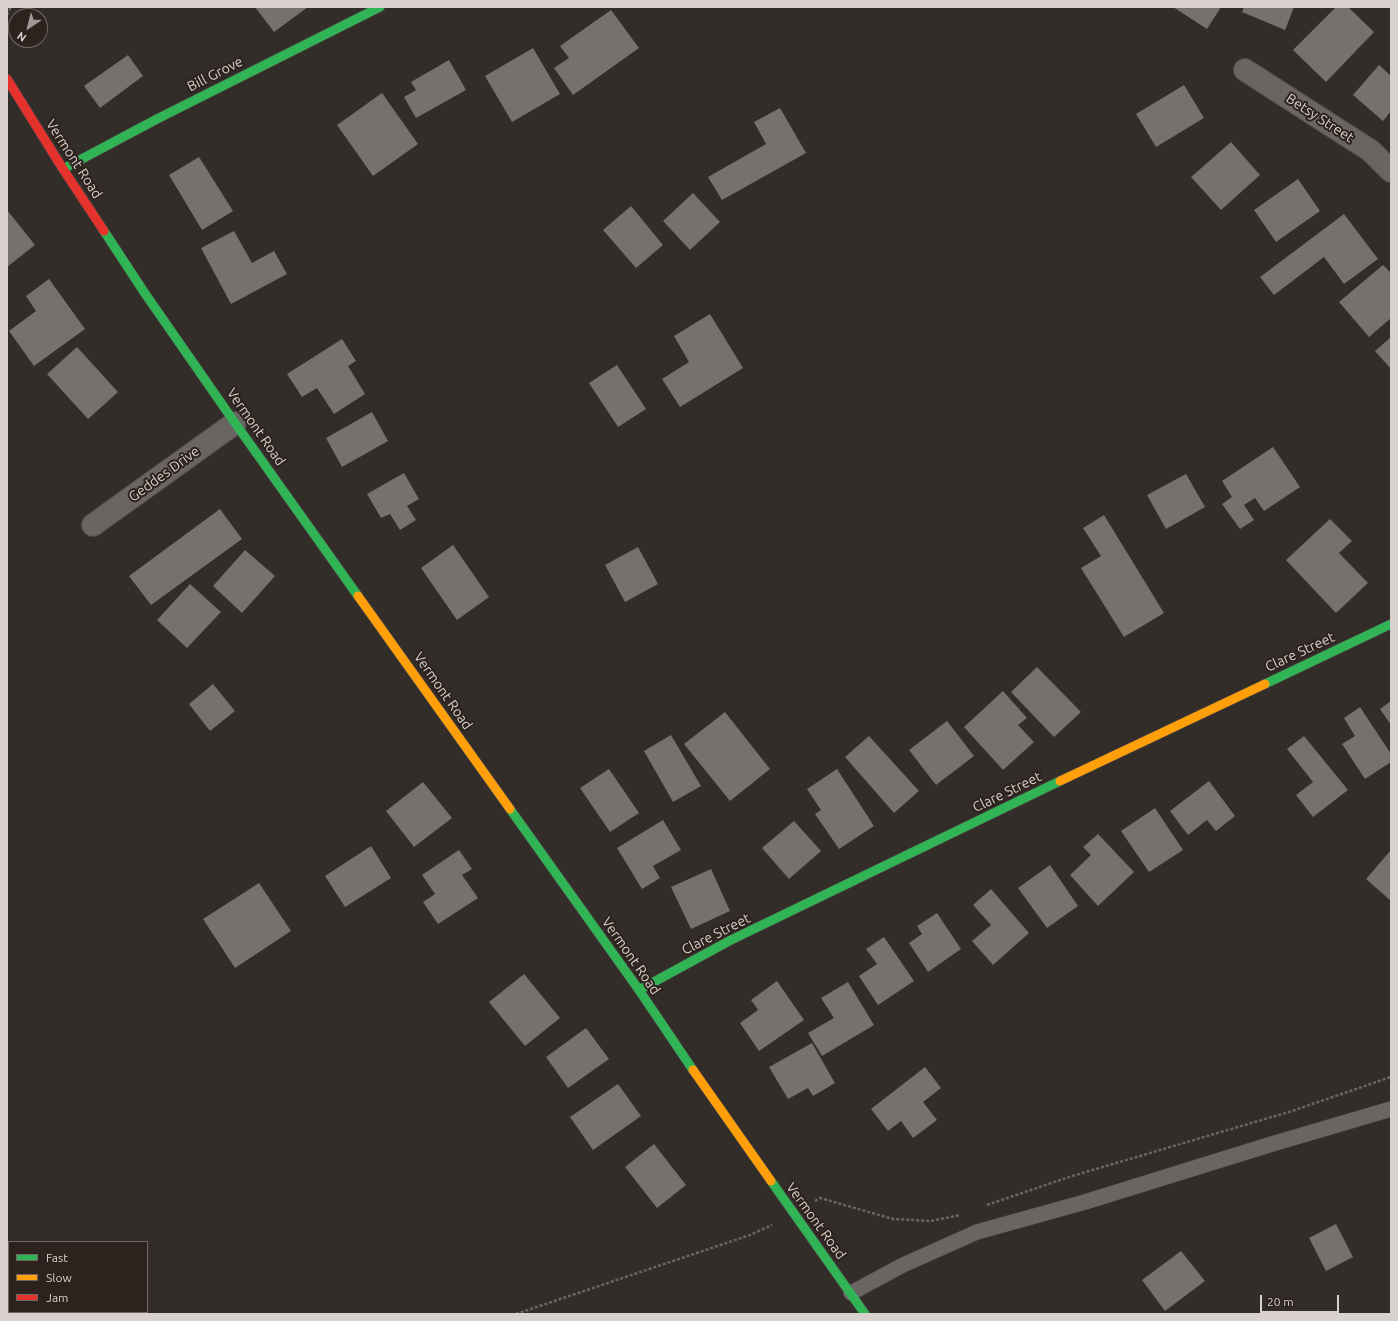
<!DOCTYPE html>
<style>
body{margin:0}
#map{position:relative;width:1398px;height:1321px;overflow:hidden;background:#332d2a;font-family:Ubuntu,sans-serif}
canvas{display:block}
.frame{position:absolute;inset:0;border:8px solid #d9d1cd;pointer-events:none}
.legend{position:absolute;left:8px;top:1241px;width:140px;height:72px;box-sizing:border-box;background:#2d221d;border:1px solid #726863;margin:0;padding:5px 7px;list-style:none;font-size:12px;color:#d9d1cd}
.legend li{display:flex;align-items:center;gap:8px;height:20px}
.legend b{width:20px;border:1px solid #726863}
.north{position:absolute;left:8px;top:8px;width:40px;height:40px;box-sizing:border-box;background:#2d221d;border:1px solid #726863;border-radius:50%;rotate:215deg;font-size:11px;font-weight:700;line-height:16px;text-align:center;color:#d9d1cd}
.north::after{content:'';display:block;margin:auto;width:14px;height:18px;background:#9f9894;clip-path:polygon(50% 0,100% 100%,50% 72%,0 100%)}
.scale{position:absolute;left:1260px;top:1295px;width:79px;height:18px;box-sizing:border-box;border:2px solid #d9d1cd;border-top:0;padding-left:5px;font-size:12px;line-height:14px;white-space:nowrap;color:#d9d1cd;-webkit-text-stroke:3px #2d221d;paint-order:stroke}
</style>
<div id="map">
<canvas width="1398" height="1321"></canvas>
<div class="frame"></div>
<ul class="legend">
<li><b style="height:5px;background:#30b455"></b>Fast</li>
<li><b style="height:5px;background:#ff9f0a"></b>Slow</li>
<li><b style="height:5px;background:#e5322d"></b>Jam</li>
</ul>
<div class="north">N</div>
<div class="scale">20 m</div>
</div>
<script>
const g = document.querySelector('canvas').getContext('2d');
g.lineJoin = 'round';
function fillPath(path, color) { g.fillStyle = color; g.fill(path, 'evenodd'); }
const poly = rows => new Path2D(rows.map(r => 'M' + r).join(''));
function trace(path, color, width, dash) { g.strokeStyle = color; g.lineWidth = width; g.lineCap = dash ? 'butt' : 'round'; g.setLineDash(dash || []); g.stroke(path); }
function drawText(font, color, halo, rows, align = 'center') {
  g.font = font + ' Ubuntu,sans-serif'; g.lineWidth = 4; g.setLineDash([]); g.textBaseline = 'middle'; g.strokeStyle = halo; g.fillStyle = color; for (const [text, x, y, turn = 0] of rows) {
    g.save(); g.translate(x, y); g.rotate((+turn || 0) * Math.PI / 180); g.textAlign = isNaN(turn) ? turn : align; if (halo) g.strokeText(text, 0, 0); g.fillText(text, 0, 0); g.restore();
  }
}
fillPath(poly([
 [255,7,308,7,274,32],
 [1173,7,1221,7,1207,29],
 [1244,7,1294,7,1285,30,1242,12],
 [1336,7,1348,7,1374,32,1326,82,1293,50],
 [611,10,639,48,573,95,554,68,569,58,560,46],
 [533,48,560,94,512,122,485,76],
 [128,55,143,76,100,108,84,86],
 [449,60,466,90,416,118,404,97,416,90,411,82],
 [1379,65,1391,76,1391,111,1383,121,1353,95],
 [1184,85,1204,118,1156,147,1136,114],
 [382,93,418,144,373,176,337,125],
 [780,108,806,153,722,200,708,177,766,144,754,122],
 [1231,142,1260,175,1221,210,1191,177],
 [199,157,233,211,202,230,169,175],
 [1298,179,1320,211,1276,242,1254,210],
 [693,193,720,222,690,250,663,221],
 [631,206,663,245,636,268,603,230],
 [7,210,35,245,7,267],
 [1344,214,1378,259,1344,284,1324,257,1274,295,1260,277],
 [234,231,252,263,274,251,287,274,231,304,201,248],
 [1383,265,1391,273,1391,318,1369,337,1339,302],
 [49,279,85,329,34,366,9,331,36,311,26,296],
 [710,314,743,368,680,407,662,379,689,362,674,336],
 [1391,337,1391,369,1375,351],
 [342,339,356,361,348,366,365,394,334,414,317,388,302,397,287,374],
 [77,347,118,392,88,419,47,374],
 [617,365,646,409,618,427,589,383],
 [372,412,388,441,342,467,326,438],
 [1273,447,1300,487,1264,511,1255,498,1244,505,1254,520,1240,529,1222,504,1232,497,1222,481],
 [404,473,419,499,407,506,416,520,400,530,390,514,381,518,367,494],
 [1186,474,1205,507,1166,529,1147,495],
 [220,509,242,539,151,605,129,576],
 [1104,515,1164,613,1124,637,1081,568,1101,556,1083,528],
 [1330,519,1352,541,1339,553,1368,583,1336,613,1286,560],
 [453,545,489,597,457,620,421,568],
 [638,547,658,584,625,602,605,565],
 [245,550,275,576,242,613,213,586],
 [190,584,221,612,187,648,157,620],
 [1037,667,1081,712,1054,737,1011,692],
 [213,684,235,711,210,731,189,704],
 [1003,691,1027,718,1018,725,1034,742,1003,770,964,727],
 [1391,701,1391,725,1380,709],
 [1360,707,1391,754,1391,762,1365,779,1342,744,1355,736,1344,718],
 [725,712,770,769,730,801,684,744],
 [947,721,974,756,936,785,909,750],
 [671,735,701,786,673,802,644,751],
 [869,736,919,791,894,813,845,757],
 [1304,736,1348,790,1313,817,1296,795,1313,782,1287,749],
 [609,769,639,813,610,832,580,788],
 [837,769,874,826,839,849,815,814,821,810,807,789],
 [1209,781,1235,816,1216,831,1207,820,1188,835,1170,811],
 [423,782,452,818,414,847,386,811],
 [1155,808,1183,850,1149,872,1121,831],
 [663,820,681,850,653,866,660,878,642,889,617,848],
 [794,821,821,851,789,879,762,848],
 [1098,834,1134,872,1098,906,1070,875,1091,855,1083,847],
 [371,846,391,878,345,907,325,876],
 [459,850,472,869,462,875,478,898,438,924,423,902,435,894,422,875],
 [1391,850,1391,901,1366,879],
 [1050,865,1078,906,1047,928,1018,888],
 [711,869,730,911,691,929,671,887],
 [259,883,291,931,235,968,203,919],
 [991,889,1029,933,993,965,972,941,991,925,973,905],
 [937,913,961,949,928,972,909,943,922,934,917,926],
 [884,937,914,981,878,1005,859,976,877,964,866,949],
 [524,974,560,1018,525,1046,489,1002],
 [777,981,804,1020,759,1051,740,1023,758,1010,751,1000],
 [848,982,874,1025,822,1056,808,1033,834,1018,821,998],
 [586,1028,609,1059,568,1088,546,1057],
 [812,1043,835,1083,813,1096,808,1088,788,1099,769,1067],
 [925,1067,941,1088,923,1102,937,1120,913,1138,901,1121,888,1131,871,1109],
 [618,1084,641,1116,593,1150,570,1117],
 [654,1144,686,1185,657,1208,625,1167],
 [1336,1224,1353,1257,1326,1271,1309,1238],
 [1181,1251,1205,1281,1165,1311,1142,1280]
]), '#76706e');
const lane = poly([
 [851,1293,903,1265,977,1232,1085,1202,1272,1144,1391,1109]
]);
const street = poly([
 [1245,70,1371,151,1391,171],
 [93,525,235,423]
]);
const fast = poly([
 [63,169,157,119,380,7],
 [104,231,144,292,235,423,358,596],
 [1265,684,1391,624],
 [510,809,639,990,693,1070],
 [639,990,731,940,1060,781],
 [771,1181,865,1314]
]);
const slow = poly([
 [358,596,510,809],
 [1060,781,1265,684],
 [693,1070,771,1181]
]);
const jam = poly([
 [7,79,63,169,104,231]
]);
trace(lane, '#504a48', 16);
trace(street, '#504a48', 24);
trace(fast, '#504a48', 10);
trace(slow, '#504a48', 10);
trace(jam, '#504a48', 10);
trace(poly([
 [7,15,11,7],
 [815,1201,820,1198,893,1219,931,1221,960,1215],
 [987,1205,1069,1177,1292,1111,1391,1077],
 [516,1314,750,1235,772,1225]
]), '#6a6563', 2.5, [3, 2]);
trace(lane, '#6a6562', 15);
trace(street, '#6a6562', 22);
trace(fast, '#30b455', 9);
trace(slow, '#ff9f0a', 9);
trace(jam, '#e5322d', 9);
drawText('14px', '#d9d1cd', '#2d221d', [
 ["Bill Grove",215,74,-27],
 ["Betsy Street",1320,118,33],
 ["Vermont Road",74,159,57],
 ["Vermont Road",256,427,55],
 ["Geddes Drive",164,474,-36],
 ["Clare Street",1300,652,-25],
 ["Vermont Road",443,691,55],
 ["Clare Street",1007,792,-26],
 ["Clare Street",716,934,-27],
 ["Vermont Road",631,956,55],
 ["Vermont Road",816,1221,54]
]);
</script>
